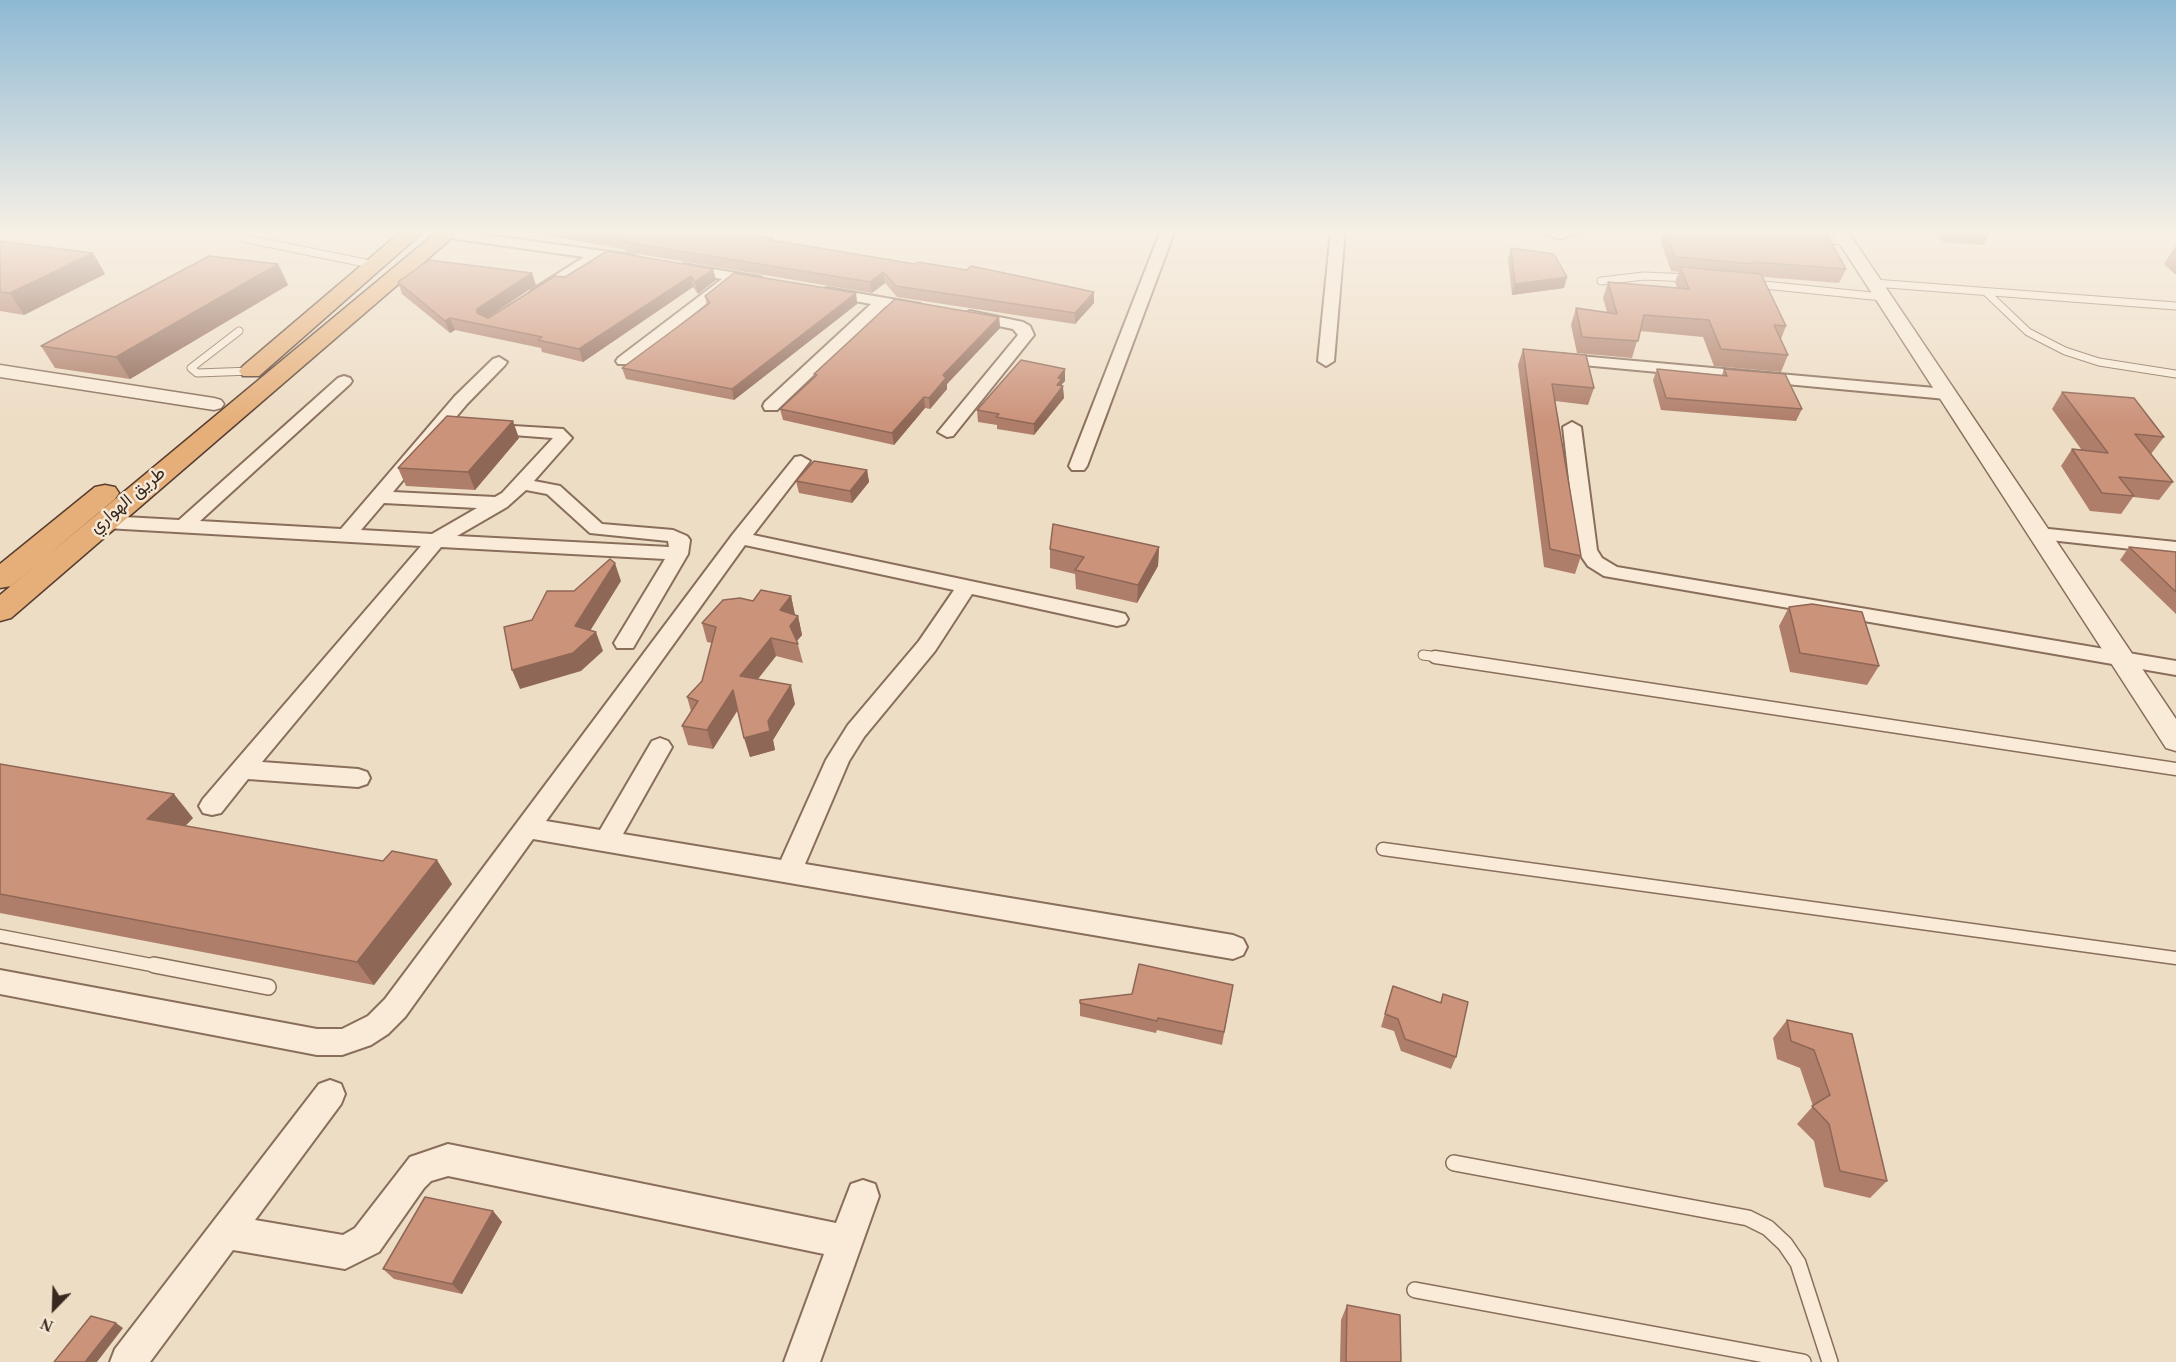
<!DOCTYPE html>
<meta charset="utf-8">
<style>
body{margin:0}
#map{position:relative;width:2176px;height:1362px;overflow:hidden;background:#eeddc5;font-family:Georgia,serif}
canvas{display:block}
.north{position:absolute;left:24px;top:1278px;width:60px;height:60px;-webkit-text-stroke:4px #f5e8d5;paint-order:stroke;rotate:203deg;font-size:16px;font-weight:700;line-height:24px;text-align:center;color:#39281f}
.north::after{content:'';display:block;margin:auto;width:21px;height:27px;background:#39281f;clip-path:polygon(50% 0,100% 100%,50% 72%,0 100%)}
</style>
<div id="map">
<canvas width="2176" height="1362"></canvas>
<div class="north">N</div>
</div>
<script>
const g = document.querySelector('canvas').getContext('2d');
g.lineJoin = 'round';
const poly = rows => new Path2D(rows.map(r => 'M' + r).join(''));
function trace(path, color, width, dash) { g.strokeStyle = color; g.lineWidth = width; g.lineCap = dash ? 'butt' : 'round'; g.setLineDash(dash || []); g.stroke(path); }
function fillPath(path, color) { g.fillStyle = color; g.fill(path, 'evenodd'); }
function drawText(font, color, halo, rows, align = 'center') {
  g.font = font + ' Georgia,Vazirmatn,serif'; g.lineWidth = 5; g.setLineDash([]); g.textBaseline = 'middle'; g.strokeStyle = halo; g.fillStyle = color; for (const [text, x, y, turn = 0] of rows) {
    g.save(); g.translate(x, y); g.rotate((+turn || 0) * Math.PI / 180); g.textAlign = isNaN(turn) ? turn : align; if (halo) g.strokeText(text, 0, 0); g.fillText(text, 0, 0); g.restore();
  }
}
const serviceFar3 = poly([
 [247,239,375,265],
 [1817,239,1846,241],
 [1601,281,1644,276,1691,278],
 [1874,283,2176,306],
 [1754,284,1882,297],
 [1986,292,2028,332,2065,351,2099,362,2176,374],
 [239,331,191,368,197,373,252,371]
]);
const serviceFar2 = poly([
 [1423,655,1445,658]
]);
const serviceFar1 = poly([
 [1435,657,2176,769],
 [1383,849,2176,958],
 [0,936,162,967]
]);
const service = poly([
 [154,965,268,987],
 [1454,1163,1748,1218,1768,1228,1785,1244,1798,1263,1830,1362],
 [1415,1290,1803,1362]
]);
const minor = poly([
 [449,230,633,255,640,259,633,263,600,259,537,297,530,293,532,290,584,257,442,237,442,231,449,230],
 [1161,230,1175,230,1087,466,1084,470,1072,470,1069,466,1161,230],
 [1331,230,1345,230,1334,361,1326,366,1318,361,1331,230],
 [1534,230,1559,231,1589,230,1559,239,1534,230],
 [683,264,760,277,767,281,760,285,735,281,630,364,618,364,616,361,618,358,722,279,678,271,676,268,683,264],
 [828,288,920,304,927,308,920,312,886,306,777,410,765,410,763,406,765,402,871,304,823,295,821,292,823,289,828,288],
 [970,311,1023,322,1030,326,1034,335,953,436,947,437,938,432,1018,335,1013,329,965,319,962,316,965,313,970,311],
 [1557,354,1946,389,1954,394,1946,399,1551,362,1549,359,1557,354],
 [499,357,507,362,505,365,467,404,393,492,495,497,502,493,553,438,486,433,480,432,477,428,480,424,563,429,572,438,534,481,560,486,602,524,673,530,687,536,690,540,688,554,633,648,617,648,614,643,665,559,441,547,262,762,358,769,367,772,370,778,367,784,358,787,248,779,221,813,212,815,203,813,199,806,203,799,421,546,106,528,96,522,106,516,179,520,338,378,344,376,350,378,352,381,350,384,200,521,341,529,455,396,493,359,499,357],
 [526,490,547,494,590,533,668,541,669,547,457,536,507,507,526,490],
 [384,503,477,508,432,534,361,530,384,503],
 [1572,422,1581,427,1597,550,1602,558,1617,567,2176,661,2176,675,1604,576,1588,566,1577,550,1563,427,1572,422],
 [801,456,810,461,753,535,1117,612,1125,614,1128,619,1125,624,1117,626,972,594,935,651,864,737,849,761,805,864,1233,935,1243,939,1247,947,1243,955,1233,959,533,839,405,1017,388,1034,371,1045,342,1055,317,1055,0,994,0,970,317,1029,342,1029,368,1016,385,999,733,534,795,457,801,456],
 [745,545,954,590,919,641,848,725,826,760,781,860,623,834,672,747,668,741,660,738,652,741,600,830,546,821,745,545],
 [2039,528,2176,542,2176,554,2032,538,2029,534,2032,530,2039,528],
 [330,1080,341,1084,345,1094,341,1104,255,1220,343,1235,355,1228,410,1157,448,1144,836,1223,851,1184,863,1180,875,1184,879,1196,820,1362,784,1362,824,1254,448,1176,431,1181,424,1188,379,1252,345,1269,233,1250,150,1362,110,1362,115,1349,319,1084,330,1080]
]);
const tertiary = poly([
 [1831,230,1847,230,2176,719,2176,751,2166,748,1831,230],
 [0,365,214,398,221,400,224,404,221,408,214,410,0,377,0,365]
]);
const trunk = poly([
 [403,230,425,230,259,376,243,376,239,371,243,366,403,230],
 [439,230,461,230,11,618,0,621,0,595,439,230],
 [105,485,115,487,119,493,115,499,11,586,0,588,0,564,95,487,105,485]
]);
trace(serviceFar3, '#896e5b', 9);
trace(serviceFar2, '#896e5b', 11);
trace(serviceFar1, '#896e5b', 15);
trace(service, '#896e5b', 18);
trace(minor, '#896e5b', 4);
trace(tertiary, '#896e5b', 3);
trace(trunk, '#573d2f', 3);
trace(serviceFar3, '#f9ebd8', 7);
trace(serviceFar2, '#f9ebd8', 9);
trace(serviceFar1, '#f9ebd8', 12);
trace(service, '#f9ebd8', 15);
fillPath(minor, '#f9ebd8');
fillPath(tertiary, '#f9ebd8');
fillPath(trunk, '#e6af7a');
fillPath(poly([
 [544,230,727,230,773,239,773,241,915,264,1094,292,1094,303,1075,324,897,297,885,283,872,293,626,252,626,250,546,235],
 [1661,230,1818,230,1846,269,1839,283,1763,277,1786,326,1781,339,1788,355,1781,372,1714,366,1703,337,1640,331,1632,358,1577,353,1571,325,1576,308,1607,312,1603,298,1608,282,1677,288,1675,282,1679,272,1671,271,1660,240,1662,234],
 [1936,230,1986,230,1989,235,1983,245,1942,242],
 [0,241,93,253,105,274,24,315,0,311],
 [2176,245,2176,275,2164,264],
 [1511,248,1564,288,1512,295,1508,259],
 [278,264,288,285,130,379,55,368,41,346],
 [713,269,716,280,698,294,693,287,583,362,542,352,541,348,455,330,450,333,402,294,398,282,536,285,488,318,565,277],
 [856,293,857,304,734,400,626,379,622,368,707,305,705,296],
 [999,317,1000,328,947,384,947,389,930,409,925,408,894,445,783,420,780,409,814,377,814,374],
 [1523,349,1594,388,1588,405,1555,401,1581,556,1575,574,1544,567,1518,365],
 [1657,369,1722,375,1724,369,1802,409,1796,421,1661,410,1653,380],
 [1065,381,1062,384,1064,398,1034,435,997,429,997,425,978,422,977,410],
 [2062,392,2164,437,2151,454,2173,482,2159,500,2133,497,2121,514,2090,511,2061,466,2072,449,2081,449,2052,409],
 [519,438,475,490,406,486,398,468],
 [867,470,869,482,852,503,799,493,796,481],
 [1159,547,1158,566,1137,603,1076,589,1075,574,1050,568,1050,549],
 [2129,547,2176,552,2176,614,2120,560],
 [791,596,795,615,798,616,802,635,797,641,803,663,776,656,758,679,795,704,773,740,775,750,750,757,738,710,713,749,688,745,682,726,691,711,687,697,702,681,712,643,707,642,702,623,753,601],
 [1789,607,1879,666,1867,685,1790,672,1779,626],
 [0,764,193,818,185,826,452,884,374,985,0,913],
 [1393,986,1440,1003,1443,994,1456,1057,1451,1069,1401,1051,1394,1031,1381,1027],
 [1231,997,1222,1045,1157,1030,1156,1033,1080,1016,1080,1000],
 [1787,1020,1852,1034,1887,1181,1870,1198,1824,1187,1814,1141,1797,1124,1813,1106,1800,1068,1777,1059,1773,1038],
 [493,1211,502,1222,462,1294,394,1279,383,1269],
 [1347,1305,1401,1362,1340,1362,1341,1320]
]), '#af7e6a');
fillPath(poly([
 [93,253,105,274,24,315,10,293],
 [278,264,288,285,130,379,116,357],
 [713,269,716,280,698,294,695,282],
 [883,272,885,283,872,293,870,282],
 [532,273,536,285,481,321,477,313,477,309],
 [691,276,693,287,583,362,579,349],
 [1567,277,1564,288,1512,295,1515,284],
 [1094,292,1094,303,1075,324,1075,313],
 [856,293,857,304,734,400,732,389],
 [999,317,1000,328,947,384,947,389,930,409,929,398,943,375],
 [450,318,455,330,450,333,445,321],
 [1065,369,1065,381,1062,384,1062,388,1063,386,1064,398,1034,435,1034,424,1058,378],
 [924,397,925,408,894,445,892,433],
 [513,421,519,438,475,490,468,472],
 [867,470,869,482,852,503,850,491],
 [1159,547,1158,566,1137,603,1138,585],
 [615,563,621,581,582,644,596,632,603,651,581,671,520,689,512,670,575,626],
 [791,596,795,615,780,610],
 [798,616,802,635,795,643,790,626],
 [771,638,776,656,745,695,740,676],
 [791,685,795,704,773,740,775,750,750,757,744,738,768,721],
 [733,690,738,709,713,749,707,730],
 [174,794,193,818,168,844,147,819],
 [437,860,452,884,374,985,357,962],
 [493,1211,502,1222,462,1294,452,1284],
 [116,1323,123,1328,97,1362,85,1362]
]), '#8f6756');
const building = poly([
 [572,230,727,230,773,239,771,240,915,264,918,262,967,270,971,266,1094,292,1075,313,896,286,883,272,870,282,624,242,626,240,572,230],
 [1665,230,1825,231,1846,269,1754,262,1755,264,1675,257,1665,230],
 [1946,230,1986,230,1989,235,1947,232,1946,230],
 [0,241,93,253,10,293,0,292,0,241],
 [1511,248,1554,254,1567,277,1515,284,1511,248],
 [607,251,713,269,695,282,691,276,579,349,538,340,542,337,450,318,445,321,398,282,429,260,532,273,477,309,477,313,488,318,555,276,565,277,607,251],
 [209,256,278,264,116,357,41,346,209,256],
 [1680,267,1761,274,1786,326,1774,325,1788,355,1721,349,1709,320,1644,315,1638,341,1582,337,1576,308,1617,314,1608,282,1689,289,1680,267],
 [734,273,856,293,732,389,622,368,710,303,705,296,734,273],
 [895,299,999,317,943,375,946,378,929,398,924,397,892,433,780,409,817,375,814,374,895,299],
 [1523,349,1586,355,1594,388,1552,384,1581,556,1550,549,1523,349],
 [1021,360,1065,369,1058,378,1062,379,1057,385,1063,386,1034,424,996,417,999,414,977,410,1021,360],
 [1657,369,1727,376,1724,369,1785,374,1802,409,1666,398,1657,369],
 [2062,392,2134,398,2164,437,2135,434,2173,482,2119,477,2134,496,2102,493,2072,449,2108,453,2062,392],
 [447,416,513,421,468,472,398,468,447,416],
 [814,461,867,470,850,491,796,481,814,461],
 [1053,524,1159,547,1138,585,1075,570,1084,557,1050,549,1053,524],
 [2129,547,2176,552,2176,592,2129,547],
 [610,559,615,563,575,626,596,632,573,653,512,670,504,627,532,620,547,591,574,591,610,559],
 [761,590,791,596,780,610,798,616,790,626,798,644,771,638,740,676,791,685,768,721,770,731,744,738,733,690,707,730,682,726,698,701,687,697,702,681,716,627,702,623,723,600,740,598,753,601,761,590],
 [1812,604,1862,612,1879,666,1800,653,1789,607,1812,604],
 [0,764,174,794,147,819,383,861,392,851,437,860,357,962,0,894,0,764],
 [1139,964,1233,985,1224,1032,1158,1018,1157,1021,1080,1003,1080,1000,1132,994,1139,964],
 [1393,986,1441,1003,1443,994,1468,1002,1456,1057,1405,1039,1398,1019,1385,1014,1393,986],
 [1787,1020,1852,1034,1887,1181,1840,1171,1829,1124,1812,1106,1830,1095,1814,1050,1791,1041,1787,1020],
 [425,1197,493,1211,452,1284,383,1269,425,1197],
 [1347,1305,1400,1315,1401,1362,1346,1362,1347,1305],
 [91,1316,116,1323,85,1362,54,1362,91,1316]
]);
fillPath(building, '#cc937b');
trace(building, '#8f6756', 1.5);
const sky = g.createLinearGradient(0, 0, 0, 421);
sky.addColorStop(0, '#8eb9d4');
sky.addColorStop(0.55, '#f7f0e5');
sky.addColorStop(1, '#f7f0e500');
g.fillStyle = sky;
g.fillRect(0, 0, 2176, 421);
drawText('18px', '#39281f', '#f5e8d5', [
 ["طريق الهواري",129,502,-40]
]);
</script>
